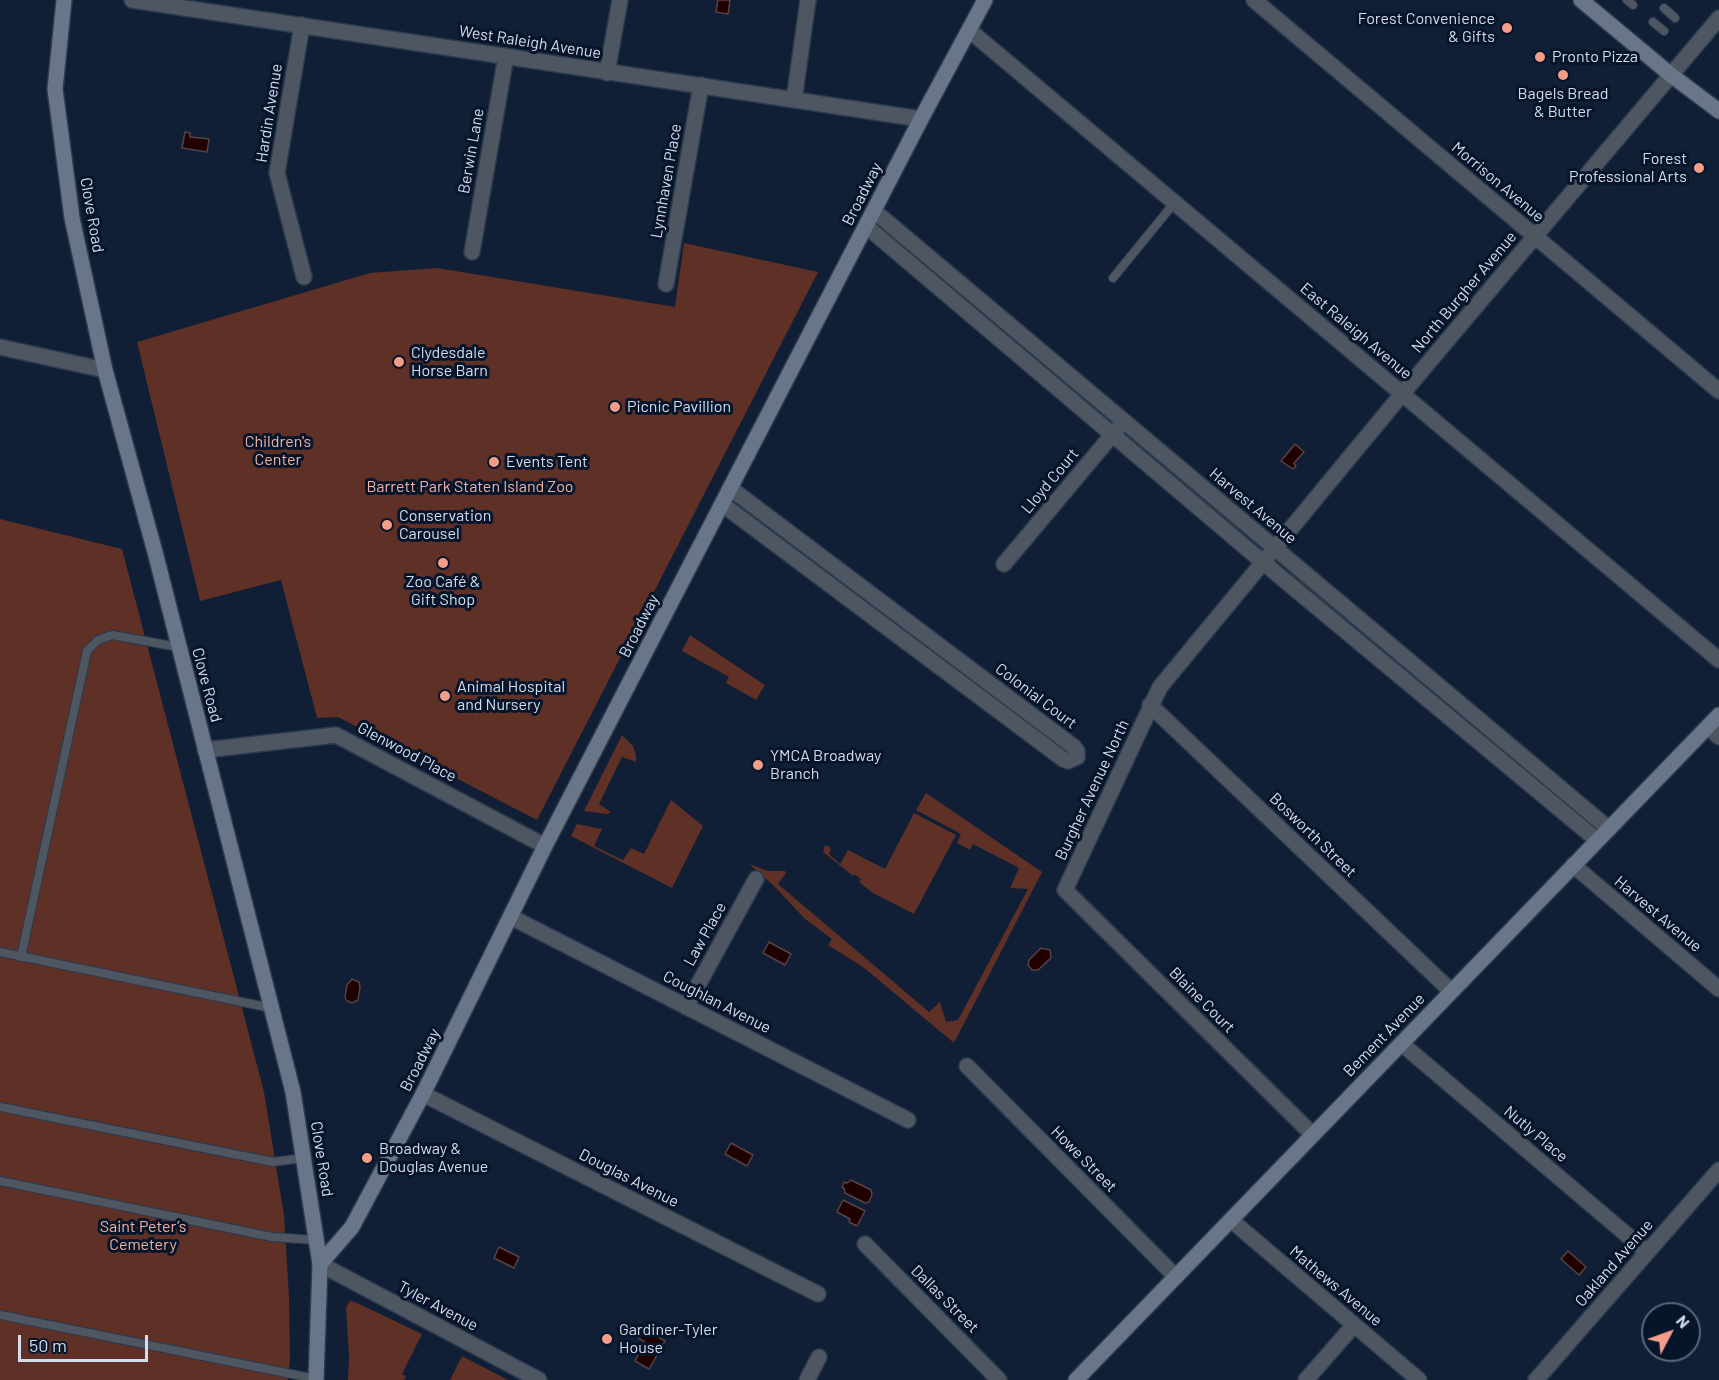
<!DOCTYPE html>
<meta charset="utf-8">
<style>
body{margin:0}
#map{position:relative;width:1719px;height:1380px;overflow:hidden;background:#101f35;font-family:Barlow,sans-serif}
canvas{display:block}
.north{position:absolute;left:1641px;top:1302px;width:60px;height:60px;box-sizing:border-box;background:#07152a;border:2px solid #596578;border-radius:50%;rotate:49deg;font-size:16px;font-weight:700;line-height:24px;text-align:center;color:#d3ddec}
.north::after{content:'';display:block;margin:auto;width:21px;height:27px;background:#f49e8a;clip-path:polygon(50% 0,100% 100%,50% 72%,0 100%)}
.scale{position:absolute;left:18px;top:1335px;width:130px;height:27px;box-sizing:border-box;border:3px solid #d3ddec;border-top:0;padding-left:8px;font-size:18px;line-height:21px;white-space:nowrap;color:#d3ddec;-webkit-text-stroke:4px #07152a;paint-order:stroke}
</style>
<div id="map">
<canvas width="1719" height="1380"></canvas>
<div class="north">N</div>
<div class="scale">50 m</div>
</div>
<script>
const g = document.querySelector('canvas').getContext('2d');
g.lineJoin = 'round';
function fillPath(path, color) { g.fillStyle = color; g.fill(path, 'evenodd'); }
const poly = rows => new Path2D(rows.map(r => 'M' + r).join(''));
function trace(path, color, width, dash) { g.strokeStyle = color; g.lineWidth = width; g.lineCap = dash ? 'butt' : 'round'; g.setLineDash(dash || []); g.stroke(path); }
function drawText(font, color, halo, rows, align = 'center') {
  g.font = font + ' Barlow,sans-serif'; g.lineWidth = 6; g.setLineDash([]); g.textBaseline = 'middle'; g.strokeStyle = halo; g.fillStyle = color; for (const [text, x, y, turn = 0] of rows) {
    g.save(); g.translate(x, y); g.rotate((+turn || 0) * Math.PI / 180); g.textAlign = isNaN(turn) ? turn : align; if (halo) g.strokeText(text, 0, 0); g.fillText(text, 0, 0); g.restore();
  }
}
fillPath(poly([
 [684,243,818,272,537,820,338,717,317,718,281,580,200,601,137,342,370,273,437,268,675,307],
 [906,247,1029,350,1028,352,1027,353,904,249],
 [1055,373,1104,414,1106,416,1105,419,1052,375],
 [1132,438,1240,528,1240,530,1237,532,1129,440],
 [0,519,122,549,264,1092,284,1215,289,1297,290,1359,288,1380,0,1380],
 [760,520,831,572,831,574,829,575,759,524],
 [1292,573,1365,632,1364,634,1360,635,1290,576],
 [849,587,914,633,913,635,911,637,848,591],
 [690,635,765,685,756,700,726,683,729,677,682,651],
 [1386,650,1466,717,1466,719,1464,720,1384,654],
 [622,735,633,746,636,755,636,762,622,757,599,804,611,812,607,814,584,811],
 [1490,738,1579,813,1579,815,1578,816,1487,740],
 [926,793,1042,872,954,1043,863,967,828,945,832,939,805,919,774,886,749,864,768,871,785,871,786,873,778,884,929,1012,940,1002,946,1022,958,1020,1028,889,1010,888,1019,868,973,844,970,850,957,843,961,834,916,810],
 [671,800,703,826,672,888,571,836,577,824,602,829,594,846,623,860,631,848,644,854],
 [914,813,956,835,914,914,873,893,859,882,861,879,854,874,853,876,823,852,825,845,831,848,829,854,840,864,848,850,885,869],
 [350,1301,355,1302,422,1334,402,1374,406,1376,404,1380,348,1380,349,1356,346,1307],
 [462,1356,508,1380,450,1380]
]), '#5e3026');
const water = poly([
 [718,0,730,0,728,14,716,12,718,0],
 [185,132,190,133,190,137,209,139,207,152,182,148,185,132],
 [1295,444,1304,452,1294,463,1296,466,1293,469,1281,461,1295,444],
 [769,942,791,954,785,965,763,953,769,942],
 [1041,948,1050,950,1051,958,1038,970,1032,970,1028,965,1029,960,1041,948],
 [352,979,359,982,360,987,358,1000,352,1003,347,1001,345,997,347,985,352,979],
 [731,1143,753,1155,747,1166,725,1154,731,1143],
 [851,1180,871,1190,872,1195,869,1202,865,1203,845,1193,844,1188,842,1187,844,1182,847,1183,851,1180],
 [843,1200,865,1211,857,1226,849,1222,850,1219,837,1212,843,1200],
 [499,1247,519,1257,514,1268,494,1258,499,1247],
 [1568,1251,1586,1267,1579,1275,1561,1259,1568,1251],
 [642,1328,665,1341,649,1369,635,1361,645,1342,637,1337,642,1328]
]);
fillPath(water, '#200100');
trace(water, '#564347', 1.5);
const lane = poly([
 [1627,0,1633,5],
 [1664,8,1675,18],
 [1653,22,1664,31],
 [1113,278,1175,202],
 [0,952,271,1008],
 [21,957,87,651,98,640,112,635,178,647],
 [0,1107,273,1162,303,1158],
 [0,1181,272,1237,316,1240],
 [0,1315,316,1379]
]);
const street = poly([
 [132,0,921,119],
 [1254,0,1719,391],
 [302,25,277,173,304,277],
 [969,30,1719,660],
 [607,73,620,0],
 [794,100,808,0],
 [874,211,1609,829],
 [866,226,1277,574,1597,840],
 [472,252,506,56],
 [666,284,701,85],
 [0,347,105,370],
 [722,504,1063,759,1068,761,1077,757,1077,751,1074,747,730,488],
 [1004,564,1118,428],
 [1150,705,1451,991],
 [1708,727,1719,737],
 [205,750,336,735,545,846],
 [1573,865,1719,989],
 [511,917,908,1120],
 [686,1007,756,879],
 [1402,1044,1647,1252],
 [967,1066,1176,1277],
 [423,1094,818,1294],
 [1313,1135,1065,890,1160,687,1402,394,1719,18],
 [1231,1220,1419,1380],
 [865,1244,999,1380],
 [320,1264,539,1380],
 [807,1380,819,1357],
 [1306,1380,1354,1325],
 [1536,1380,1719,1170]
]);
const secondary = poly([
 [64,0,55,89,72,218,105,370,155,552,293,1092,320,1264,316,1380],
 [1581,0,1671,75,1719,111],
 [320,1264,352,1227,423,1094,545,846,921,119,985,0],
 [1076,1380,1719,715]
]);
trace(lane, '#2b3a4f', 10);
trace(street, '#2b3a4f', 18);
trace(secondary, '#2b3a4f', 18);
trace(lane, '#4e5662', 8);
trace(street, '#4e5662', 15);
trace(secondary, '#697588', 15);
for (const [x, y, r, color] of [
 [1507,28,6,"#f49e8a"],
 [1540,57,6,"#f49e8a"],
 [1563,75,6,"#f49e8a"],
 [1699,168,6,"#f49e8a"],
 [399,362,6,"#f49e8a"],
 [615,407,6,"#f49e8a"],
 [494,462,6,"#f49e8a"],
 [387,525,6,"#f49e8a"],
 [443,563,6,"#f49e8a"],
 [445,696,6,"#f49e8a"],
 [758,765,6,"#f49e8a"],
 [367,1158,6,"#f49e8a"],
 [607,1339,6,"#f49e8a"]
]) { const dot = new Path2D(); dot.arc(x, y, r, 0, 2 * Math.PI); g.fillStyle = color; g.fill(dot); trace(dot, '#07152a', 2); }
drawText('16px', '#d3ddec', '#07152a', [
 ["Forest Convenience",1495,19,"right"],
 ["& Gifts",1495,37,"right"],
 ["Pronto Pizza",1552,57],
 ["Bagels Bread",1563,94,"center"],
 ["& Butter",1563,112,"center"],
 ["Forest",1687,159,"right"],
 ["Professional Arts",1687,177,"right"],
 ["Clydesdale",411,353],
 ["Horse Barn",411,371],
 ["Picnic Pavillion",627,407],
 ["Events Tent",506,462],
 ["Conservation",399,516],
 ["Carousel",399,534],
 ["Zoo Café &",443,582,"center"],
 ["Gift Shop",443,600,"center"],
 ["Animal Hospital",457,687],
 ["and Nursery",457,705],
 ["YMCA Broadway",770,756],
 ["Branch",770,774],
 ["Broadway &",379,1149],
 ["Douglas Avenue",379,1167],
 ["Gardiner-Tyler",619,1330],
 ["House",619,1348]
], 'left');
drawText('16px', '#d3ddec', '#07152a', [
 ["West Raleigh Avenue",530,42,9],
 ["Hardin Avenue",269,113,-81],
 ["Berwin Lane",471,151,-80],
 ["Lynnhaven Place",666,181,-80],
 ["Morrison Avenue",1498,182,40],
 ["Broadway",862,194,-63],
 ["Clove Road",92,215,80],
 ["North Burgher Avenue",1464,292,-50],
 ["East Raleigh Avenue",1356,331,40],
 ["Lloyd Court",1050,481,-50],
 ["Harvest Avenue",1253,506,40],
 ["Broadway",639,626,-63],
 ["Clove Road",207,685,75],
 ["Colonial Court",1036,696,37],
 ["Glenwood Place",407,752,28],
 ["Burgher Avenue North",1092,790,-65],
 ["Bosworth Street",1313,835,44],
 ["Harvest Avenue",1658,914,40],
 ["Law Place",705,934,-61],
 ["Blaine Court",1202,1000,45],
 ["Coughlan Avenue",717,1002,27],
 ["Bement Avenue",1384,1035,-46],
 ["Broadway",420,1060,-63],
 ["Nutly Place",1536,1134,40],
 ["Clove Road",322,1159,81],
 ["Howe Street",1084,1159,45],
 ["Douglas Avenue",629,1178,27],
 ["Oakland Avenue",1614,1263,-49],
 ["Mathews Avenue",1336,1286,40],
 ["Dallas Street",945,1299,45],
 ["Tyler Avenue",438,1306,28]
]);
drawText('16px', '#f2b1a2', '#07152a', [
 ["Children's",278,442],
 ["Center",278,460],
 ["Barrett Park Staten Island Zoo",470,487],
 ["Saint Peter’s",143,1227],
 ["Cemetery",143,1245]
]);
</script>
